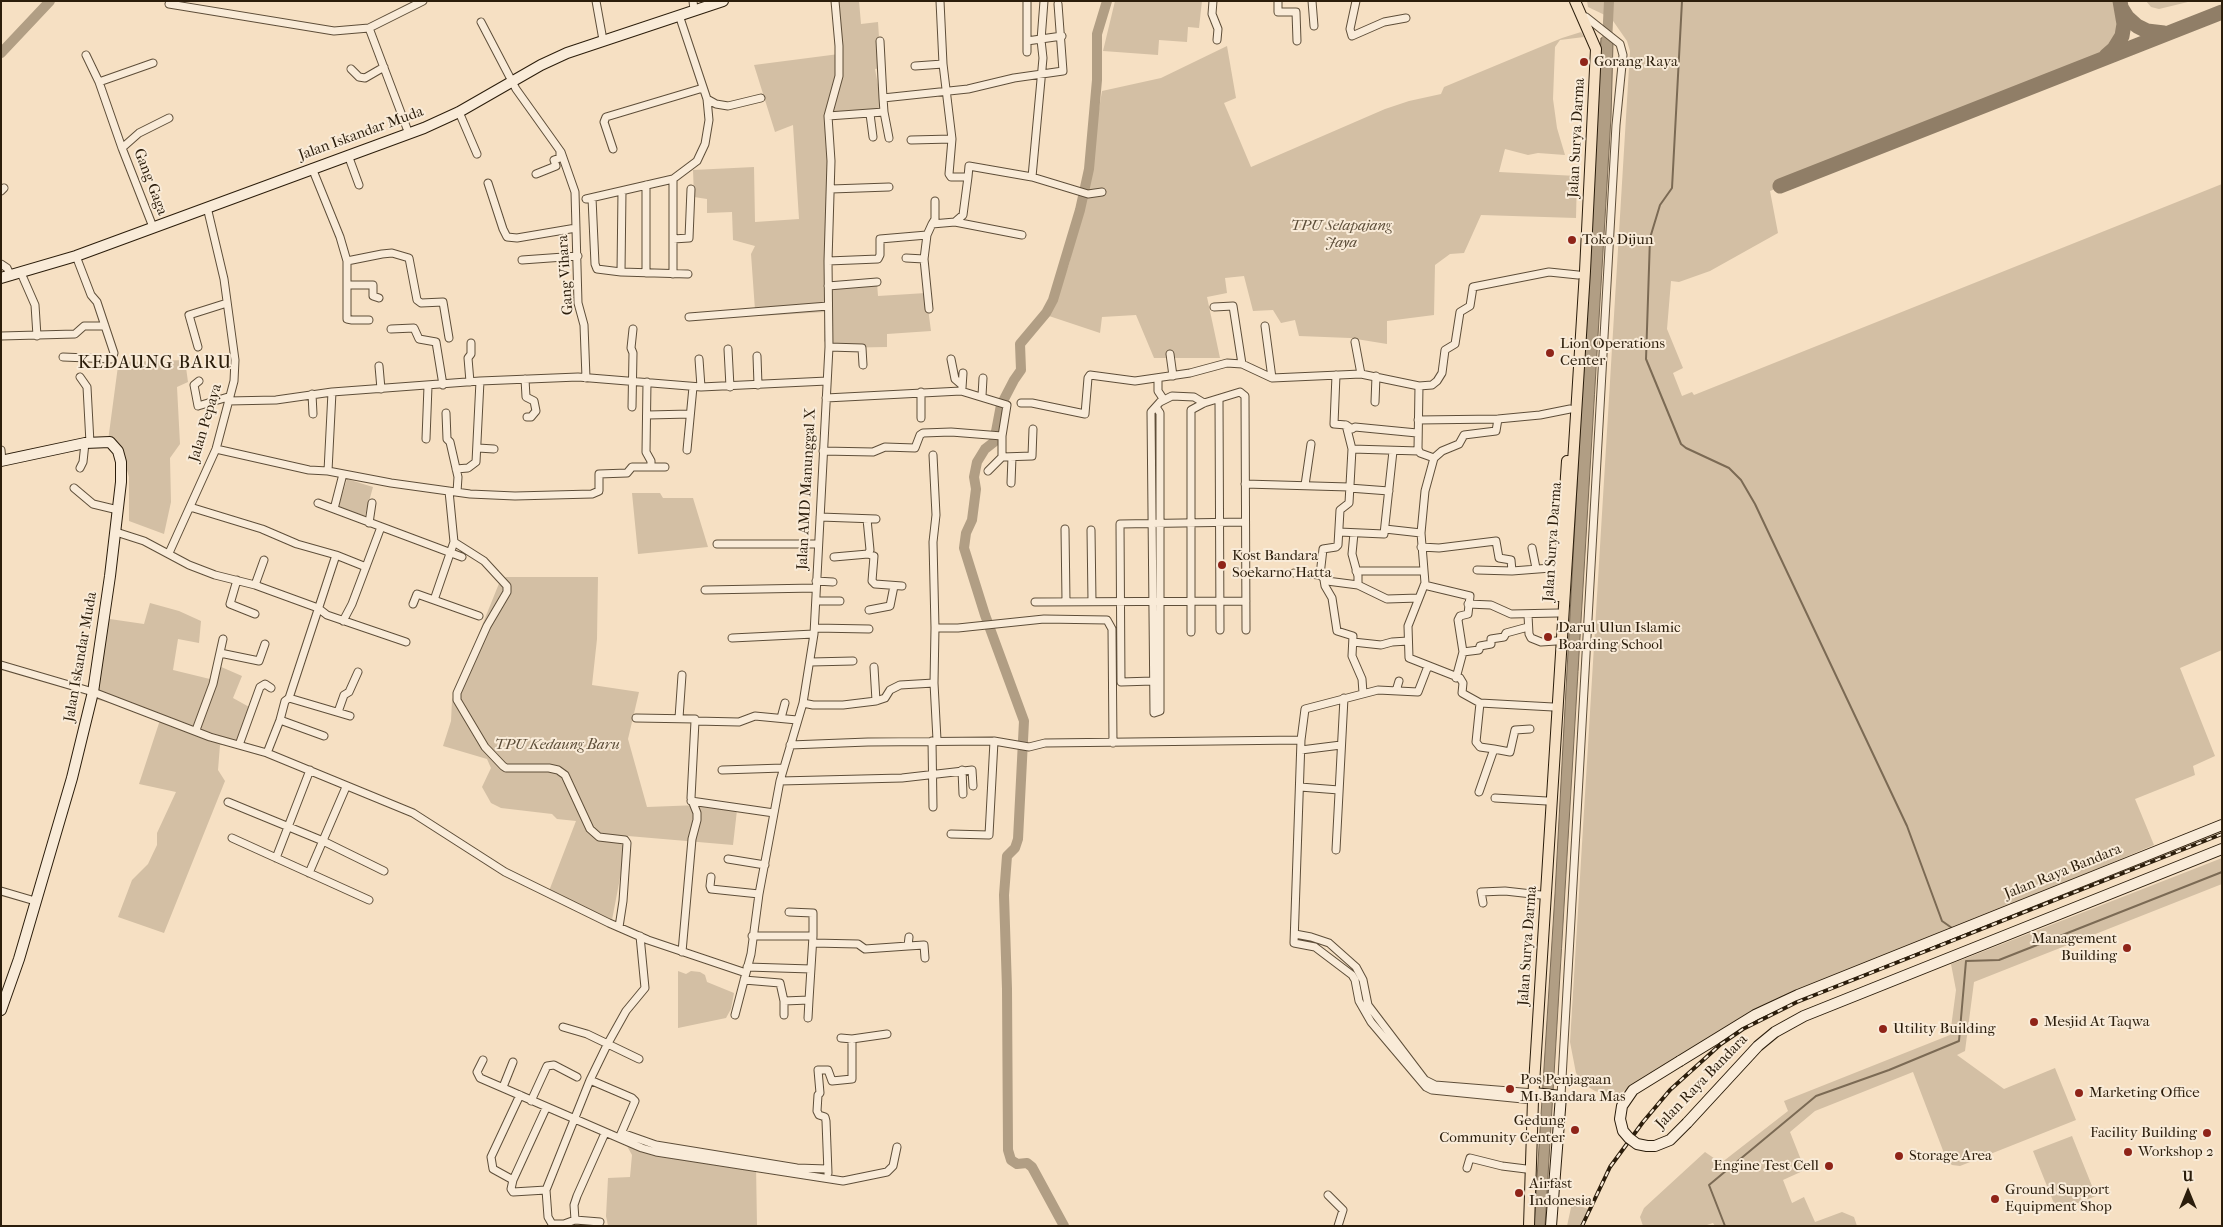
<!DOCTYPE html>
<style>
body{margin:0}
#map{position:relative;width:2223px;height:1227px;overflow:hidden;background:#f6e0c3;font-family:"IM FELL French Canon",serif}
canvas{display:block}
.frame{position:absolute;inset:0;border:2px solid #2b1d0b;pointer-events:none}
.north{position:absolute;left:2163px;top:1167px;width:50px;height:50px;-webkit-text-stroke:4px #f9ebd8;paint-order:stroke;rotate:0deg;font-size:14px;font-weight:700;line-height:20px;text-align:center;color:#2b1d0b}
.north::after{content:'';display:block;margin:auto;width:18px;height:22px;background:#2b1d0b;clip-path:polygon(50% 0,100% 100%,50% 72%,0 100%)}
</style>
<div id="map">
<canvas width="2223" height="1227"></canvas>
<div class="frame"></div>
<div class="north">U</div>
</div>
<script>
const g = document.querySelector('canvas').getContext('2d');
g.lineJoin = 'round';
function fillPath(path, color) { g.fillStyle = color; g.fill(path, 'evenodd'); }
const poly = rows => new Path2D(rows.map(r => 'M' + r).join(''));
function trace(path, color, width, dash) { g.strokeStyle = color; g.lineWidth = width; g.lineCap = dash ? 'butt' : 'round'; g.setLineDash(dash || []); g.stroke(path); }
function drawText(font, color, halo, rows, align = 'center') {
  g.font = font + ' "IM FELL French Canon",serif'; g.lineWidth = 4; g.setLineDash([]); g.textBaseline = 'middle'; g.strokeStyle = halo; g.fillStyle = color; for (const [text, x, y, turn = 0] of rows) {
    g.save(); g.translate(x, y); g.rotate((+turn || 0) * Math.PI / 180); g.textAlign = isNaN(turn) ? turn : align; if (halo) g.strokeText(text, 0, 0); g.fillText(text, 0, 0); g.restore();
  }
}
fillPath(poly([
 [834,1,859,1,861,24,878,22,881,68,875,69,883,111,831,116,831,144,835,169,831,285,877,283,878,296,926,293,931,331,887,334,887,347,831,348,824,341,825,312,760,316,755,310,751,254,755,246,733,240,732,212,707,213,707,199,694,197,693,170,754,167,755,222,799,219,793,125,775,132,754,65,839,54],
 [1115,1,1202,1,1199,28,1188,27,1187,42,1159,40,1158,55,1103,51],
 [1587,1,2118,1,2122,9,2124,24,2122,36,2113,49,2099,59,1770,191,1778,233,1710,271,1679,282,1671,281,1667,329,1683,368,1673,373,1682,396,1692,392,1694,395,2222,184,2222,650,2180,668,2215,756,2193,766,2195,775,2135,799,2154,845,1763,1009,1692,1048,1645,1076,1621,1093,1609,1095,1595,1091,1585,1085,1576,1073,1570,1042,1630,51,1627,41,1611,18,1588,7],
 [2146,1,2192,1,2159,9,2151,7],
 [1581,32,1584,37,1560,40,1555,47,1553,99,1557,128,1565,155,1538,153,1528,155,1505,149,1499,172,1577,176,1576,218,1481,215,1464,253,1450,254,1435,265,1434,315,1387,321,1387,344,1350,338,1299,336,1295,320,1281,323,1273,310,1253,311,1244,276,1225,278,1227,293,1207,297,1220,358,1154,358,1136,315,1102,317,1100,333,1049,316,1069,264,1088,175,1102,91,1161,78,1227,46,1236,98,1224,103,1251,167,1385,109,1409,101,1441,94,1444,87,1562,38],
 [185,360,188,382,177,387,180,444,170,458,171,502,164,534,129,521,129,477,124,460,108,441,118,366,122,362],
 [347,479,373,487,365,516,338,508],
 [632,493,660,493,663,498,693,498,708,547,638,554],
 [506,577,598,577,597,639,592,685,639,692,628,739,647,807,699,805,737,810,733,845,628,836,612,920,549,891,576,821,557,819,552,814,501,808,491,803,482,787,491,768,487,759,443,746,451,721,452,700,500,581],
 [150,603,179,611,201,621,199,643,178,639,173,670,214,680,219,666,242,676,233,698,251,708,236,744,220,745,218,770,225,781,164,933,118,917,132,880,148,864,157,845,157,833,176,792,139,784,161,717,95,699,103,618,144,624],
 [2222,858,2222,884,1974,982,1965,1051,1957,1055,2004,1089,2055,1068,2076,1120,1960,1166,1952,1165,1947,1161,1913,1072,1815,1111,1790,1132,1805,1170,1783,1180,1792,1203,1804,1197,1815,1222,1842,1212,1854,1217,1857,1226,1715,1226,1713,1223,1704,1226,1643,1226,1640,1217,1644,1208,1705,1152,1721,1163,1788,1111,1784,1101,1950,1035,1956,990,1951,964],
 [678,971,686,974,691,971,700,972,705,975,707,982,734,993,731,1009,726,1018,678,1028],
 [2072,1136,2096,1196,2057,1211,2033,1151],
 [622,1137,648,1148,756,1164,757,1226,608,1226,606,1216,608,1178,630,1177,632,1155],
 [1572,1203,1588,1209,1582,1226,1567,1226]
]), '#d3bfa4');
const water = poly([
 [1607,37,1613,42,1611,117,1545,1226,1534,1226,1555,894,1601,38,1607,37]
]);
fillPath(water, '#b19e84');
trace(water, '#7b6a54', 1);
trace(poly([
 [1682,1,1672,188,1660,205,1650,238,1646,359,1681,444,1686,448,1729,468,1741,480,1755,504,1907,826,1942,921,1952,928],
 [1725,1226,1709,1185,1816,1096,1889,1070,1959,1041,1966,961,1999,960,2222,872]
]), '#7b6a54', 2);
trace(poly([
 [1607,43,1609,1],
 [1,53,50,1],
 [1064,1226,1032,1167,1027,1163,1017,1164,1011,1160,1008,1150,1007,989,1004,895,1007,856,1015,848,1018,839,1024,721,985,615,964,548,966,533,972,520,976,489,974,477,977,462,985,449,994,442,1001,405,1014,380,1021,370,1020,344,1046,313,1053,300,1080,210,1089,169,1097,80,1097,34,1107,1]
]), '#b19e84', 10);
trace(poly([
 [2122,9,2127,17,2137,26,2147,31,2164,33],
 [2106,56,2114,49,2122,36,2124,24,2120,1],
 [1780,186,2222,12]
]), '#907e67', 15);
const street = poly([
 [596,1,603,40],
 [693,1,694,10],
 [940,1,943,64,952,139,949,174,951,177,968,177,963,215,955,222],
 [1027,1,1027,52],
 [1213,1,1212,14,1218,29,1217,40],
 [1278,1,1278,12,1296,12,1297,41],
 [1312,1,1314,26],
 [1356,1,1350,29,1352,36,1384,22,1406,18],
 [169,4,334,31,369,28,423,1],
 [481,22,516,89,561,152,575,192,578,303,584,325,586,378],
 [369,28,409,134],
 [880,41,883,98],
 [1027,41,1062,36],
 [86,55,99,82,122,148,153,227],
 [915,66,943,64],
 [351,69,359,77,365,78,384,67],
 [99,82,153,63],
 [707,99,716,104,728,106,761,98],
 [459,112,477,154],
 [884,112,889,138],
 [870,114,873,137],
 [828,116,884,112,883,98,968,89,1014,78,1063,71,1058,4],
 [911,140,952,139],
 [122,148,139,133,169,118],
 [613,149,604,122,606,117,703,88],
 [348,155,359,185],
 [312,168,340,237,347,261,347,319,352,320,369,320],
 [536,174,556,166,554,160,560,158,560,152],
 [968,177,969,166,1032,177,1088,194,1102,192],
 [1032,177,1043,58,1041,40,1044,1],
 [488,183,503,229,507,237,517,238,576,228],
 [831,189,889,187],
 [1,191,4,188],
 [592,198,595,264,597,269,621,272,688,274],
 [586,199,673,179,697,161,705,144,709,120,707,99,679,15],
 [932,224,935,219,935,201],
 [673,239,689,238,691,189],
 [906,258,924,259],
 [522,260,578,256],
 [347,261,382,254,392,253,409,258,417,300,421,303,443,302,449,338],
 [828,261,878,259,880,255,880,239,927,235],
 [1,264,7,268,11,276],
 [621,272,622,191],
 [21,273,35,305,37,336],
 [646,273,646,185],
 [673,274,673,179],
 [347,285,373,285,373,296,379,298],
 [828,286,877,282],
 [1214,307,1233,306,1242,364],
 [929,309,924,259,927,235,932,224,955,222,1022,235],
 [689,317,828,306],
 [1265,326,1272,378],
 [391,329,414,328,419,339,436,342,443,385],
 [1,336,75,334,84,326,105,326],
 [1355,342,1361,374],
 [198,347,189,315,227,303],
 [829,347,862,348,863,365],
 [728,349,730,387],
 [1170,354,1173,376],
 [757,356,758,385],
 [63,357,112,359,114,353,97,302,91,295,76,256],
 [699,359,701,387],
 [951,359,955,379,962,385],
 [379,366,381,389],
 [1336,375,1334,424,1346,425],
 [80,377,87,387,90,443],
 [1158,378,1158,391,1164,400],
 [525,379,526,397,534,401,536,411,531,417,527,417],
 [199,381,194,385,198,406,228,397],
 [470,382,468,358,471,354,471,343],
 [647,382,646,452,651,461,651,467],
 [1419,386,1418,449,1420,453,1434,458],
 [962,388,963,373],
 [921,392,921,418],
 [312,394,313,414],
 [982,396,983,378],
 [1219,400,1220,630],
 [228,401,276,400,332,392,480,381,578,377,701,387,827,381],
 [1375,402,1376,376],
 [1021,403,1032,403,1085,414,1088,378,1090,375,1135,381,1190,373,1227,363,1242,364,1272,378,1361,374,1419,386,1432,385,1437,381,1442,373,1445,350,1455,344,1460,312,1470,306,1473,287,1549,272,1578,275],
 [632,407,633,353,631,348,633,329],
 [1156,407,1160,413,1160,711,1154,713,1151,412,1160,402,1172,396,1194,397,1204,403],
 [446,413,447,439,450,442,458,477,457,492],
 [648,415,690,414],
 [1418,420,1498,419,1540,415,1570,409],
 [1417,433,1355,427,1352,429,1346,425,1352,449,1349,503,1340,510,1338,545,1336,547,1323,549,1320,575,1327,581,1358,585,1387,599,1419,598],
 [1002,436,1002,457],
 [426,439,428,386],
 [478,448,494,449],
 [216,449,309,470,328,471,391,483,470,494,515,496,592,494,599,491,599,474,627,473,632,467,665,467],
 [1352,449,1419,451],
 [1,450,2,461],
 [687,450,693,387],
 [823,451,873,452,885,447,915,448,920,435,923,433,951,432,1002,436,1007,405,961,391,826,398],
 [933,455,936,515,933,542,935,628,934,683,937,740],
 [80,468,83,462,85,443],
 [456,469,468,468,476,462,480,381],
 [328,471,332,392],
 [988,471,1002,457,1032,456,1033,429],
 [1011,483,1012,457],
 [1245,484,1349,487],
 [1305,485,1311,444],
 [74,488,93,504,118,510],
 [1349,488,1389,491],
 [318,503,462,557],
 [190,507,262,529,297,544,336,555,289,698],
 [334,509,343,474],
 [820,517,876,519],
 [369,523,372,503],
 [1065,529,1066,601],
 [1385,529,1421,533],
 [1091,530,1092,601],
 [116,532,144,541,189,565,215,575,255,585,318,608,327,615,406,642],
 [1339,532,1384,534,1393,451],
 [1354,533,1352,554,1358,576,1358,585],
 [454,542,484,561,507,586,507,592,487,626,457,693,457,700,485,747,503,766,506,768,549,768,558,770,565,775,590,829,599,837,625,840,627,843,623,901,619,927],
 [717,544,818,544],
 [1421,547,1439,548,1496,541,1499,558,1511,560,1512,571],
 [1532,548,1536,568],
 [169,553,216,449,234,381,235,360,224,279,207,207],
 [868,554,874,556,872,581,875,584,902,586],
 [336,555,366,567],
 [834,557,868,554,870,550,867,519],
 [1477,570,1512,571,1564,567],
 [1356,571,1423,571],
 [1294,573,1320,575],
 [237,580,230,604,255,614],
 [1324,580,1325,586,1332,598,1337,631,1353,636,1352,656,1362,679,1363,693],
 [816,581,833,582],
 [255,585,264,560],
 [1424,585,1470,596,1468,614,1460,616,1458,620,1463,652,1456,678],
 [705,590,816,588],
 [434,600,454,542,449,491],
 [816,601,840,601],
 [1035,602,1246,601],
 [413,604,417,594,479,616],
 [1468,604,1491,605,1511,614,1558,613],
 [869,610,890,606,894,586],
 [1528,615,1529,634,1531,638,1541,642,1556,641],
 [343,621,352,604,381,527],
 [815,628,869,629],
 [935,628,958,628,1044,619,1107,620,1112,629,1113,743],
 [1191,632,1191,410,1204,403,1240,392,1245,396,1246,630],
 [732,638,814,634],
 [1353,642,1381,645,1392,642,1408,641],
 [1463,652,1479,650,1480,646,1491,644,1491,639,1504,637,1506,633,1528,627],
 [220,653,259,661,265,644],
 [811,662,853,661],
 [1,665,93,692,210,737,267,753,413,813,505,872,609,923,648,940,746,973,735,1015],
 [1428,666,1418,692,1378,690,1305,709,1301,740,1294,943,1315,947,1352,975,1355,980,1359,1001,1371,1022,1426,1087,1432,1090,1533,1100],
 [874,667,876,701],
 [1153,681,1121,682,1120,524,1245,522],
 [1396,691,1399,681],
 [803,703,813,705,843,705,876,701,885,698,890,690,900,685,934,683],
 [1480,703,1553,707],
 [338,712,344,695,349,692,358,672],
 [636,718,695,719,695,721,739,722,755,716,797,720],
 [679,718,682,675],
 [781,718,785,703],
 [280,720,324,736],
 [196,730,213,684,223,639],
 [932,741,933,807],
 [239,745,260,687,265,684,271,688],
 [790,745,868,742,994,741,1029,747,1045,743,1301,740],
 [1494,749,1510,752,1515,730,1530,729],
 [1301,750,1341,745],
 [267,753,280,720,285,701,289,698,350,716],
 [722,770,783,768],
 [962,770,963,794],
 [780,781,902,778,972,770,973,786],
 [1300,787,1339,790],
 [1479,792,1494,749,1480,747,1476,742,1480,703,1462,693,1463,683,1460,678,1409,658,1408,626,1425,583,1421,533,1425,491,1434,458,1442,451,1459,444,1464,435,1496,431,1498,419],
 [1495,798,1547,801],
 [691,801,774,813],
 [228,802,323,841,384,871],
 [951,834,989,835,994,741],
 [232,838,369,900],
 [1336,850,1344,698],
 [276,858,310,770],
 [728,859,765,865],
 [309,873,346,787],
 [711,877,710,886,711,889,759,894],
 [1,891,35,901],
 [1483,903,1481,892,1505,891,1541,895],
 [789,912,813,913,813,936],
 [1295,934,1311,937,1329,943,1356,967,1363,980,1368,1005,1425,1080,1435,1085,1534,1093],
 [752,936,813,936,809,1000],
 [813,943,858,944,865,949,908,946,909,937],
 [908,946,924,945,925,958],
 [682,952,692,839,697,820,697,813,691,798,695,721],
 [747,967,811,969],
 [746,973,751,954,759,894,780,781,803,703,814,634,829,347,828,261,831,161,828,116,839,76,839,46,835,1],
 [744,980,780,983,784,1001,784,1015],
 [784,1001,809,1000,808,1018],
 [563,1027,587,1034,639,1059],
 [841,1038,852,1039,887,1034],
 [483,1060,477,1072,480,1078,642,1148,656,1152,843,1181,887,1172,893,1166,897,1147],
 [590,1080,632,1098,635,1101,620,1136],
 [503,1087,513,1062],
 [1561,1096,1616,125,1623,55,1620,44,1586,17],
 [531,1101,547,1066,554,1065,577,1077],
 [622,1133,656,1145,797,1168,827,1169],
 [1467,1168,1470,1158,1502,1166,1526,1169],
 [828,1173,826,1121,825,1117,819,1115,817,1111,818,1095,820,1093,818,1070,828,1070,832,1081,852,1079,852,1039],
 [513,1180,493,1169,491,1157,520,1095],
 [546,1190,513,1192,511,1189,513,1180,546,1108],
 [1328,1195,1343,1210,1338,1226],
 [575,1220,574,1205,577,1196,605,1133],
 [600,1222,575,1220,564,1224,552,1224,548,1217,546,1190,590,1080,607,1045,626,1011,645,988,640,936]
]);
const secondary = poly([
 [1,278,76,256,424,128,459,112,541,65,567,53,723,1],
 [1,461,85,443,110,442,118,451,121,462,121,482,110,576,93,692,72,778,19,959,1,1010],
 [1680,1061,1755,1015,1798,995,2222,825],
 [1534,1093,1561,1096,1551,1226],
 [1687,1123,1758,1046,1775,1032,1804,1016,2222,849]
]);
const primary = poly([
 [1558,596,1567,461],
 [1529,1226,1533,1100,1585,271,1596,49,1575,1]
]);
trace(street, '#5e4e39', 9);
trace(secondary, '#2b1d0b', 12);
trace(primary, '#2b1d0b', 12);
trace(street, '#f9ebd8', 7);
trace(secondary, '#f9ebd8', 10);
trace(primary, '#f6e0c3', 10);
const rail = poly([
 [1582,1226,1610,1167,1643,1122,1670,1090,1721,1044,1743,1029,1797,1002,2222,834]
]);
trace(rail, '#2b1d0b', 4);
trace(rail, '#f9ebd8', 2, [5.5]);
const secondaryBridge = poly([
 [1680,1061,1633,1090,1622,1106,1620,1119,1623,1131,1629,1138,1637,1144,1647,1146,1655,1146,1670,1140,1687,1123]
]);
trace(secondaryBridge, '#2b1d0b', 12, []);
trace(secondaryBridge, '#f9ebd8', 10);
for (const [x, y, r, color] of [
 [1584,62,5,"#8f2418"],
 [1572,240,5,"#8f2418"],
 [1550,353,5,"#8f2418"],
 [1222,565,5,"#8f2418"],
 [1548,637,5,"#8f2418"],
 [2127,948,5,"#8f2418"],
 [2034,1022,5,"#8f2418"],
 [1883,1029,5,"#8f2418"],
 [1510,1089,5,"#8f2418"],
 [2079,1093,5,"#8f2418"],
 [1575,1130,5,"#8f2418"],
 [2207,1133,5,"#8f2418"],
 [2128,1152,5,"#8f2418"],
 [1899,1156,5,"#8f2418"],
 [1829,1166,5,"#8f2418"],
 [1519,1193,5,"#8f2418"],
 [1995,1199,5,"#8f2418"]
]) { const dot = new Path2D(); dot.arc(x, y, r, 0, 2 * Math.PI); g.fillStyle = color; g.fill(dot); trace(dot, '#f9ebd8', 2); }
drawText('15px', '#2b1d0b', '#f9ebd8', [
 ["Gorang Raya",1594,62],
 ["Toko Dijun",1582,240],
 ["Lion Operations",1560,344],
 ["Center",1560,361],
 ["Kost Bandara",1232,556],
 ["Soekarno Hatta",1232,573],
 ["Darul Ulun Islamic",1558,628],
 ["Boarding School",1558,645],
 ["Management",2117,939,"right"],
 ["Building",2117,956,"right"],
 ["Mesjid At Taqwa",2044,1022],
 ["Utility Building",1893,1029],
 ["Pos Penjagaan",1520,1080],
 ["M1 Bandara Mas",1520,1097],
 ["Marketing Office",2089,1093],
 ["Gedung",1565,1121,"right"],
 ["Community Center",1565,1138,"right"],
 ["Facility Building",2197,1133,"right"],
 ["Workshop 2",2138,1152],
 ["Storage Area",1909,1156],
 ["Engine Test Cell",1819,1166,"right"],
 ["Airfast",1529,1184],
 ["Indonesia",1529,1201],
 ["Ground Support",2005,1190],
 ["Equipment Shop",2005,1207]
], 'left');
drawText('15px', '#2b1d0b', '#f9ebd8', [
 ["Jalan Iskandar Muda",361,134,-20],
 ["Jalan Surya Darma",1577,138,-87],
 ["Gang Gaga",150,182,69],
 ["Gang Vihara",566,275,-94],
 ["Jalan Pepaya",206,423,-73],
 ["Jalan AMD Manunggal X",807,489,-87],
 ["Jalan Surya Darma",1553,542,-86],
 ["Jalan Iskandar Muda",81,657,-80],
 ["Jalan Raya Bandara",2063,872,-22],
 ["Jalan Surya Darma",1528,946,-86],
 ["Jalan Raya Bandara",1702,1082,-46]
]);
drawText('italic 15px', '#5d4e39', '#f9ebd8', [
 ["TPU Selapajang",1341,226],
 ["Jaya",1341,243],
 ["TPU Kedaung Baru",557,745]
]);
g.letterSpacing = '1px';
drawText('18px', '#2b1d0b', '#f9ebd8', [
 ["KEDAUNG BARU",155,364]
]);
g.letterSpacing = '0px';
</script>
